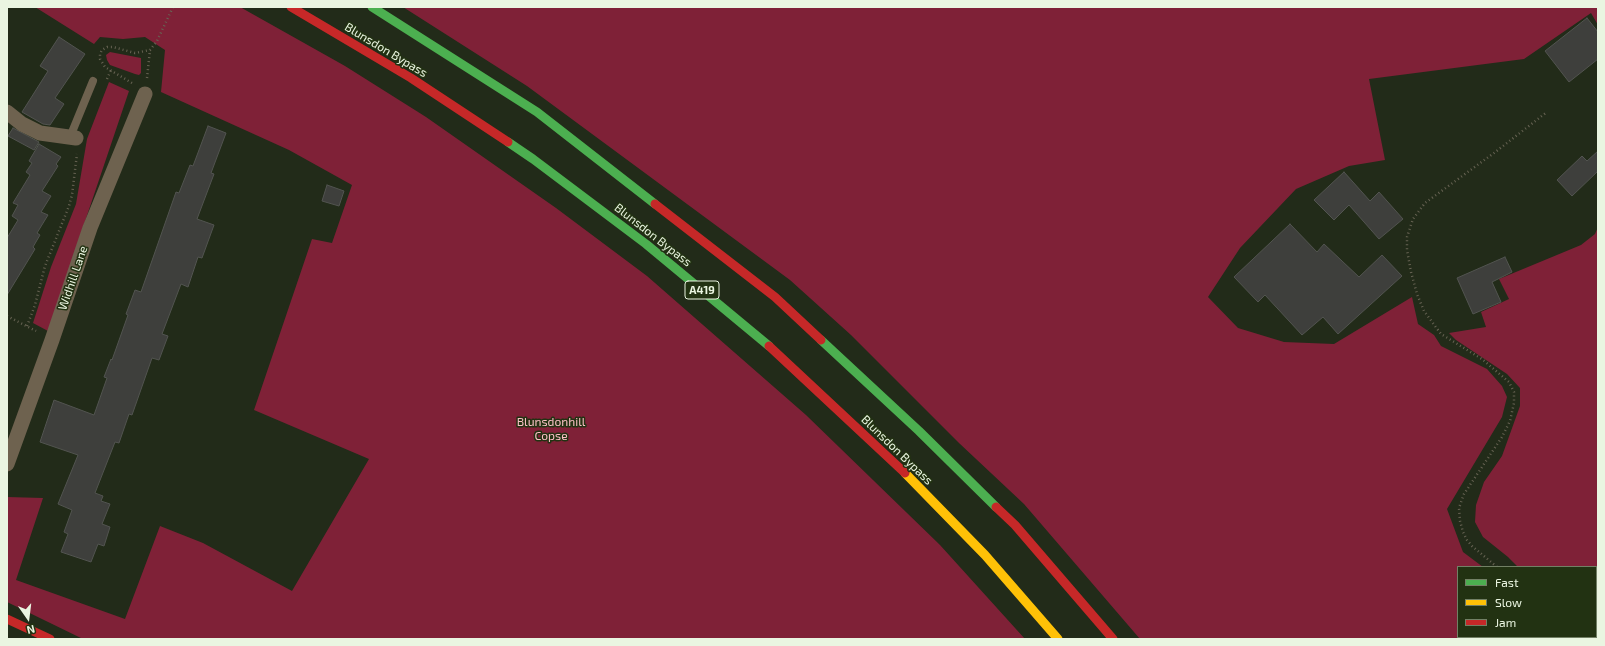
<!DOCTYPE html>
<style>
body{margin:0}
#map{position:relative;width:1605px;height:646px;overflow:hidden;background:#222b19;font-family:"Exo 2",sans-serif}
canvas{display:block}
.frame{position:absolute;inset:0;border:8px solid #eaf5e1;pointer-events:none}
.legend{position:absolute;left:1457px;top:566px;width:140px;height:72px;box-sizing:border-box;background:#223212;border:1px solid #728065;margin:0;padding:5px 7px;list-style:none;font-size:12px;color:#eaf5e1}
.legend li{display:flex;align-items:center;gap:8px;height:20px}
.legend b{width:20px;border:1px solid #728065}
.north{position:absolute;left:8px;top:598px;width:40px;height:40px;-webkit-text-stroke:3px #223212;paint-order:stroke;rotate:166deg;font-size:11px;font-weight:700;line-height:16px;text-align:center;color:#eaf5e1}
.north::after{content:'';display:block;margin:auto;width:14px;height:18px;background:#eaf5e1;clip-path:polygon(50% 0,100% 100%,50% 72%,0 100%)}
</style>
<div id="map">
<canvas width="1605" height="646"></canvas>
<div class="frame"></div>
<ul class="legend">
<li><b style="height:5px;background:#4caf50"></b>Fast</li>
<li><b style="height:5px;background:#ffc107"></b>Slow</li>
<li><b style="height:5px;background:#c62828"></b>Jam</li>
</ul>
<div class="north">N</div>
</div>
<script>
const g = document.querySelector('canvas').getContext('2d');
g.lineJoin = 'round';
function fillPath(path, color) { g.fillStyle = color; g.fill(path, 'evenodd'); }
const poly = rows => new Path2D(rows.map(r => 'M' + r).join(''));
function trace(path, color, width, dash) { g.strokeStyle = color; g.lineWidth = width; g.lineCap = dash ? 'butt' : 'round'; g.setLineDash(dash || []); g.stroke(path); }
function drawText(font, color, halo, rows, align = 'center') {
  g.font = font + ' "Exo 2",sans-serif'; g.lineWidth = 3; g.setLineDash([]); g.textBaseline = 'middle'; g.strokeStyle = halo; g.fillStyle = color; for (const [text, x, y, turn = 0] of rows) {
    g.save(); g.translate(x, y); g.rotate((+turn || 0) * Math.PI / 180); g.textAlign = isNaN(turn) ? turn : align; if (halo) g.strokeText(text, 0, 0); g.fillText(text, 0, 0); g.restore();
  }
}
fillPath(poly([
 [35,7,240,7,345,66,426,117,556,208,647,276,806,415,940,545,1025,639,83,639,7,602,7,497,43,498,16,580,125,619,160,526,203,543,292,591,369,459,254,410,312,239,332,243,352,185,289,150,161,92,165,50,145,37,123,39,100,37,94,44],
 [403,7,1598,7,1598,25,1591,13,1524,59,1369,79,1385,160,1349,166,1296,189,1240,248,1208,297,1238,328,1284,342,1334,344,1412,297,1418,324,1434,335,1441,346,1487,369,1502,386,1507,397,1502,417,1447,509,1463,552,1483,567,1458,567,1458,637,1502,637,1501,639,1140,639,1024,504,959,443,851,335,790,280,527,86],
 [110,52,141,58,141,73,139,75,135,74,110,65,107,60,106,55],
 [109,82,129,91,48,331,33,323,51,267,76,204,87,139],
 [1598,227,1598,639,1528,639,1528,637,1596,637,1596,567,1518,567,1508,557,1483,537,1475,522,1476,505,1484,482,1502,456,1520,406,1520,388,1507,374,1456,340,1449,333,1486,327,1481,312,1509,299,1499,279,1581,245,1595,234]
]), '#7f2137');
const building = poly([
 [1587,18,1598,32,1598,59,1569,82,1545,51,1587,18],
 [59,37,85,54,55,98,64,104,50,125,43,124,22,112,48,71,40,66,59,37],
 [208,126,226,133,211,173,214,174,197,219,214,225,202,258,198,257,188,287,181,284,162,334,168,336,159,360,152,358,132,415,129,414,119,443,115,442,95,493,103,496,101,501,110,504,102,524,110,527,104,546,98,544,91,562,61,552,68,534,64,532,72,510,58,504,78,455,40,442,54,400,94,415,107,378,104,377,111,359,112,360,128,315,126,314,135,290,141,292,176,192,179,193,190,165,193,166,208,126],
 [13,128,39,142,34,150,8,136,13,128],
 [39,144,61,157,56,164,58,166,42,191,51,196,41,212,48,215,37,233,40,235,33,247,35,249,7,295,7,238,18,220,12,216,18,205,13,203,30,175,26,172,32,163,29,161,39,144],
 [1598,151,1598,171,1572,196,1557,180,1582,156,1587,161,1598,151],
 [1344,172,1370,201,1379,192,1403,219,1379,239,1349,205,1334,220,1314,200,1344,172],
 [327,185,344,191,339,206,322,201,327,185],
 [1290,224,1317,252,1324,244,1359,277,1382,255,1402,276,1338,334,1323,317,1302,335,1265,295,1258,302,1234,277,1290,224],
 [1505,257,1512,272,1492,282,1501,302,1473,314,1457,278,1505,257]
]);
fillPath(building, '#3e3f3c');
trace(building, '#525450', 1);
trace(poly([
 [147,78,150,50],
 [107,79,111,70],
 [132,83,105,67,100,59,100,54,102,50,107,47,113,47,135,53,150,50,157,41,173,7],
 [7,316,36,331],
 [27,326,35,305,45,266,69,206,72,195,77,154],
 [1497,567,1472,546,1467,540,1463,532,1460,521,1459,508,1464,494,1502,437,1510,421,1514,403,1514,392,1509,382,1482,359,1441,334,1424,311,1417,294,1411,272,1407,250,1407,237,1413,219,1425,203,1494,153,1547,112]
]), '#676353', 2.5, [1, 3]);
trace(poly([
 [70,137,93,81],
 [1517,639,1517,637]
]), '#6e624f', 8);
trace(poly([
 [7,112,22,124,40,133,76,138],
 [7,464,52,340,90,228,145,94]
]), '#6e624f', 15);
trace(poly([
 [372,7,537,112,655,204],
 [508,142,533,159,646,244,769,346],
 [821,340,919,431,996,507]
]), '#4caf50', 9);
trace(poly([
 [905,473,985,555,1058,639]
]), '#ffc107', 9);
trace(poly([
 [291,7,411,78,508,142],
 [655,204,775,297,821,340],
 [769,346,905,473],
 [996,507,1015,525,1113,639],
 [7,619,50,639]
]), '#c62828', 9);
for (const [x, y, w] of [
 [702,290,34]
]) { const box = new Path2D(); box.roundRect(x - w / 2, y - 9, w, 18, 3); g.fillStyle = '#223212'; g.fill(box); trace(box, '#eaf5e1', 1); }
drawText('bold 11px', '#eaf5e1', null, [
 ["A419",702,290]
]);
drawText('12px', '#eaf5e1', '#223212', [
 ["Blunsdon Bypass",386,50,31],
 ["Blunsdon Bypass",653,235,38],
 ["Widhill Lane",73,278,-71],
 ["Blunsdon Bypass",897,450,44]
]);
drawText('12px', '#fcc0c6', '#223212', [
 ["Blunsdonhill",551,422],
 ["Copse",551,436]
]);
</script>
